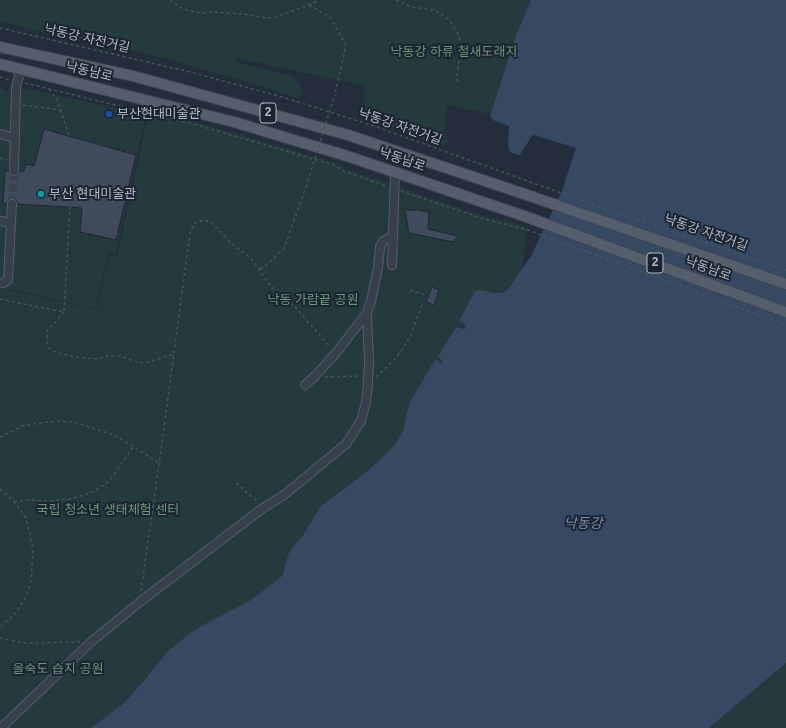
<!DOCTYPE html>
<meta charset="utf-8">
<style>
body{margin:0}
canvas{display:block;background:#232d3c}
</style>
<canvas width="786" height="728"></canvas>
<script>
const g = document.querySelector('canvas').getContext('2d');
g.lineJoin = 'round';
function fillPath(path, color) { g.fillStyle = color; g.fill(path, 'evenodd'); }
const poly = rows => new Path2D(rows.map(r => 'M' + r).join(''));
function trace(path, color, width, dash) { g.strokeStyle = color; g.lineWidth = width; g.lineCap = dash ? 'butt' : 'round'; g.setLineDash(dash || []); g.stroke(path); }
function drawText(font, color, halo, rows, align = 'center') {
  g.font = font + ' Arial,"Noto Sans KR",sans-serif'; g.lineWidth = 4; g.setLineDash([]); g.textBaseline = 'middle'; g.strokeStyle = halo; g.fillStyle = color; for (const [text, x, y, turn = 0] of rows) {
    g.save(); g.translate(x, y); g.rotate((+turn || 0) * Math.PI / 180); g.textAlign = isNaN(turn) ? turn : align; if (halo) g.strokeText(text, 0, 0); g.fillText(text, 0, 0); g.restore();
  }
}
fillPath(poly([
 [0,0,531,0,515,38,490,114,448,105,444,129,448,142,444,146,365,119,364,91,366,86,237,58,236,62,294,77,305,94,297,98,268,88,164,58,84,39,47,34,0,21],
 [9,85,146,115,116,253,109,252,95,309,11,289,0,289,0,88,8,91],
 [148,116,175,116,339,164,346,169,489,218,512,222,528,227,526,234,522,271,509,288,503,292,496,293,479,290,474,293,460,321,466,325,464,329,455,327,438,356,444,362,441,364,436,359,426,374,409,404,403,431,398,440,391,449,370,469,320,507,304,534,289,552,282,576,276,581,251,600,203,625,189,634,168,651,146,678,124,703,91,728,0,728,0,293,1,289,9,290,97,310,180,328,96,309,110,254,117,256],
 [786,663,786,728,709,728,777,671]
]), '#253a3d');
fillPath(poly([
 [531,0,786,0,786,663,709,728,91,728,124,703,146,678,168,651,189,634,203,625,251,600,282,576,289,552,304,534,320,507,370,469,391,449,398,440,403,431,409,404,426,374,436,359,441,364,443,362,438,356,456,327,464,329,466,325,459,321,474,293,476,291,479,290,496,293,504,292,509,288,531,256,562,191,576,148,534,135,531,137,520,155,512,153,509,150,508,146,509,126,493,120,490,116,515,38]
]), '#374863');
const building = poly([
 [44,129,136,155,116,240,80,232,82,208,17,204,17,201,13,199,9,199,7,204,3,203,5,171,9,171,11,175,14,176,18,174,20,171,24,171,26,164,34,166,44,129],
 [405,210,419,210,429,212,428,229,458,236,453,242,409,233,405,210],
 [432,287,439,290,434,305,426,302,432,287]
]);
fillPath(building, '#3f4b5b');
trace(building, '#1e2633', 1);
trace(poly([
 [12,204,14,171]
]), '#394251', 8, [8, 4]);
const minor = poly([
 [0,134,15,138],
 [14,171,16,91,17,82,22,69],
 [1,221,11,223],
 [392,265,395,172],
 [3,283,8,280,12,204],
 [305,385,315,376,336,353,367,313,371,301,378,268,380,247,383,241,393,236],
 [1,728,91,642,141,601,263,508,284,495,346,444,361,421,366,402,368,383,369,361,367,313]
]);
const major = poly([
 [0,47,133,76,348,135,530,196,786,284],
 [0,64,234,122,347,156,524,216,786,312]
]);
trace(minor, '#555d6a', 10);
trace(major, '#404855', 12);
trace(poly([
 [170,0,183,9,200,13,213,12,243,14,260,17,273,18,309,5,318,0],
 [396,0,411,7,434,10,446,17,452,24,458,34,461,44,457,75,457,80,460,84],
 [309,5,330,17,346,45,335,94],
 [0,28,186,71,279,96,374,126,600,207,786,270],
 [0,77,10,80],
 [25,83,197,125,334,165,343,171,387,186],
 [49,89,57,99,69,136],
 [23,105,61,110],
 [0,158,7,160],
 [401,191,484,219,525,229,786,325],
 [260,269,268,264,284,248,306,187],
 [410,290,425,295],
 [0,299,58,311,64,311,55,323,47,330,47,342,49,348,58,353,75,357,97,359,109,356,120,356,140,363,149,362,174,354],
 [64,311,70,207],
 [325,377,360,376],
 [376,377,391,363,399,354,411,335,422,305],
 [0,437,23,426,33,424,56,421,74,422,111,434,121,439,159,463],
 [238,483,237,484,257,501],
 [0,489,4,492,17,505,25,517,30,534,33,550,31,581,26,596,16,613,0,627],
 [14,502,27,500,49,501,71,499,90,493,103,486,110,480,134,446],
 [141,591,158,472,190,233,194,223,204,220,212,223,232,244,251,258,270,285,280,295,295,307,330,347],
 [0,638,25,643,80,642]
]), '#43575a', 1.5, [3, 3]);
trace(minor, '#373f4c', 8);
trace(major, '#555e6c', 10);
trace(poly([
 [306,187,335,94]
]), '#43575a', 1.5, [3, 3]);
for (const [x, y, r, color] of [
 [109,114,4,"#1a4fb4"],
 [41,194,4,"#0f9aa8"]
]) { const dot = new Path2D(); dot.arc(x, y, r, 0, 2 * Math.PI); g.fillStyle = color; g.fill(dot); trace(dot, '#1c2431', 1.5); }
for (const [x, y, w] of [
 [268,113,16],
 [655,263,16]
]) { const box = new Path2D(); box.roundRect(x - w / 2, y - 10, w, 20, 3); g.fillStyle = '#1c2431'; g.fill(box); trace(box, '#b3bac8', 1); }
drawText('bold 12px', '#b3bac8', null, [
 ["2",268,113],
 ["2",655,263]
]);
drawText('13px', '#b3bac8', '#1c2431', [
 ["낙동강 자전거길",87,39,13],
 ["낙동남로",89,72,14],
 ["낙동강 자전거길",400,127,19],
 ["낙동남로",402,160,19],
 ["낙동강 자전거길",706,233,19],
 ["낙동남로",708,269,20]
]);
drawText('13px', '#6a9876', '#1c2431', [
 ["낙동강 하류 철새도래지",454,52],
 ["낙동 가람끝 공원",313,300],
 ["국립 청소년 생태체험 센터",108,510],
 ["을숙도 습지 공원",58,669]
]);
drawText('13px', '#b3bac8', '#1c2431', [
 ["부산현대미술관",117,114],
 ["부산 현대미술관",49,194]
], 'left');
drawText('italic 14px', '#7b90af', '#1c2431', [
 ["낙동강",583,524]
]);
</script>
